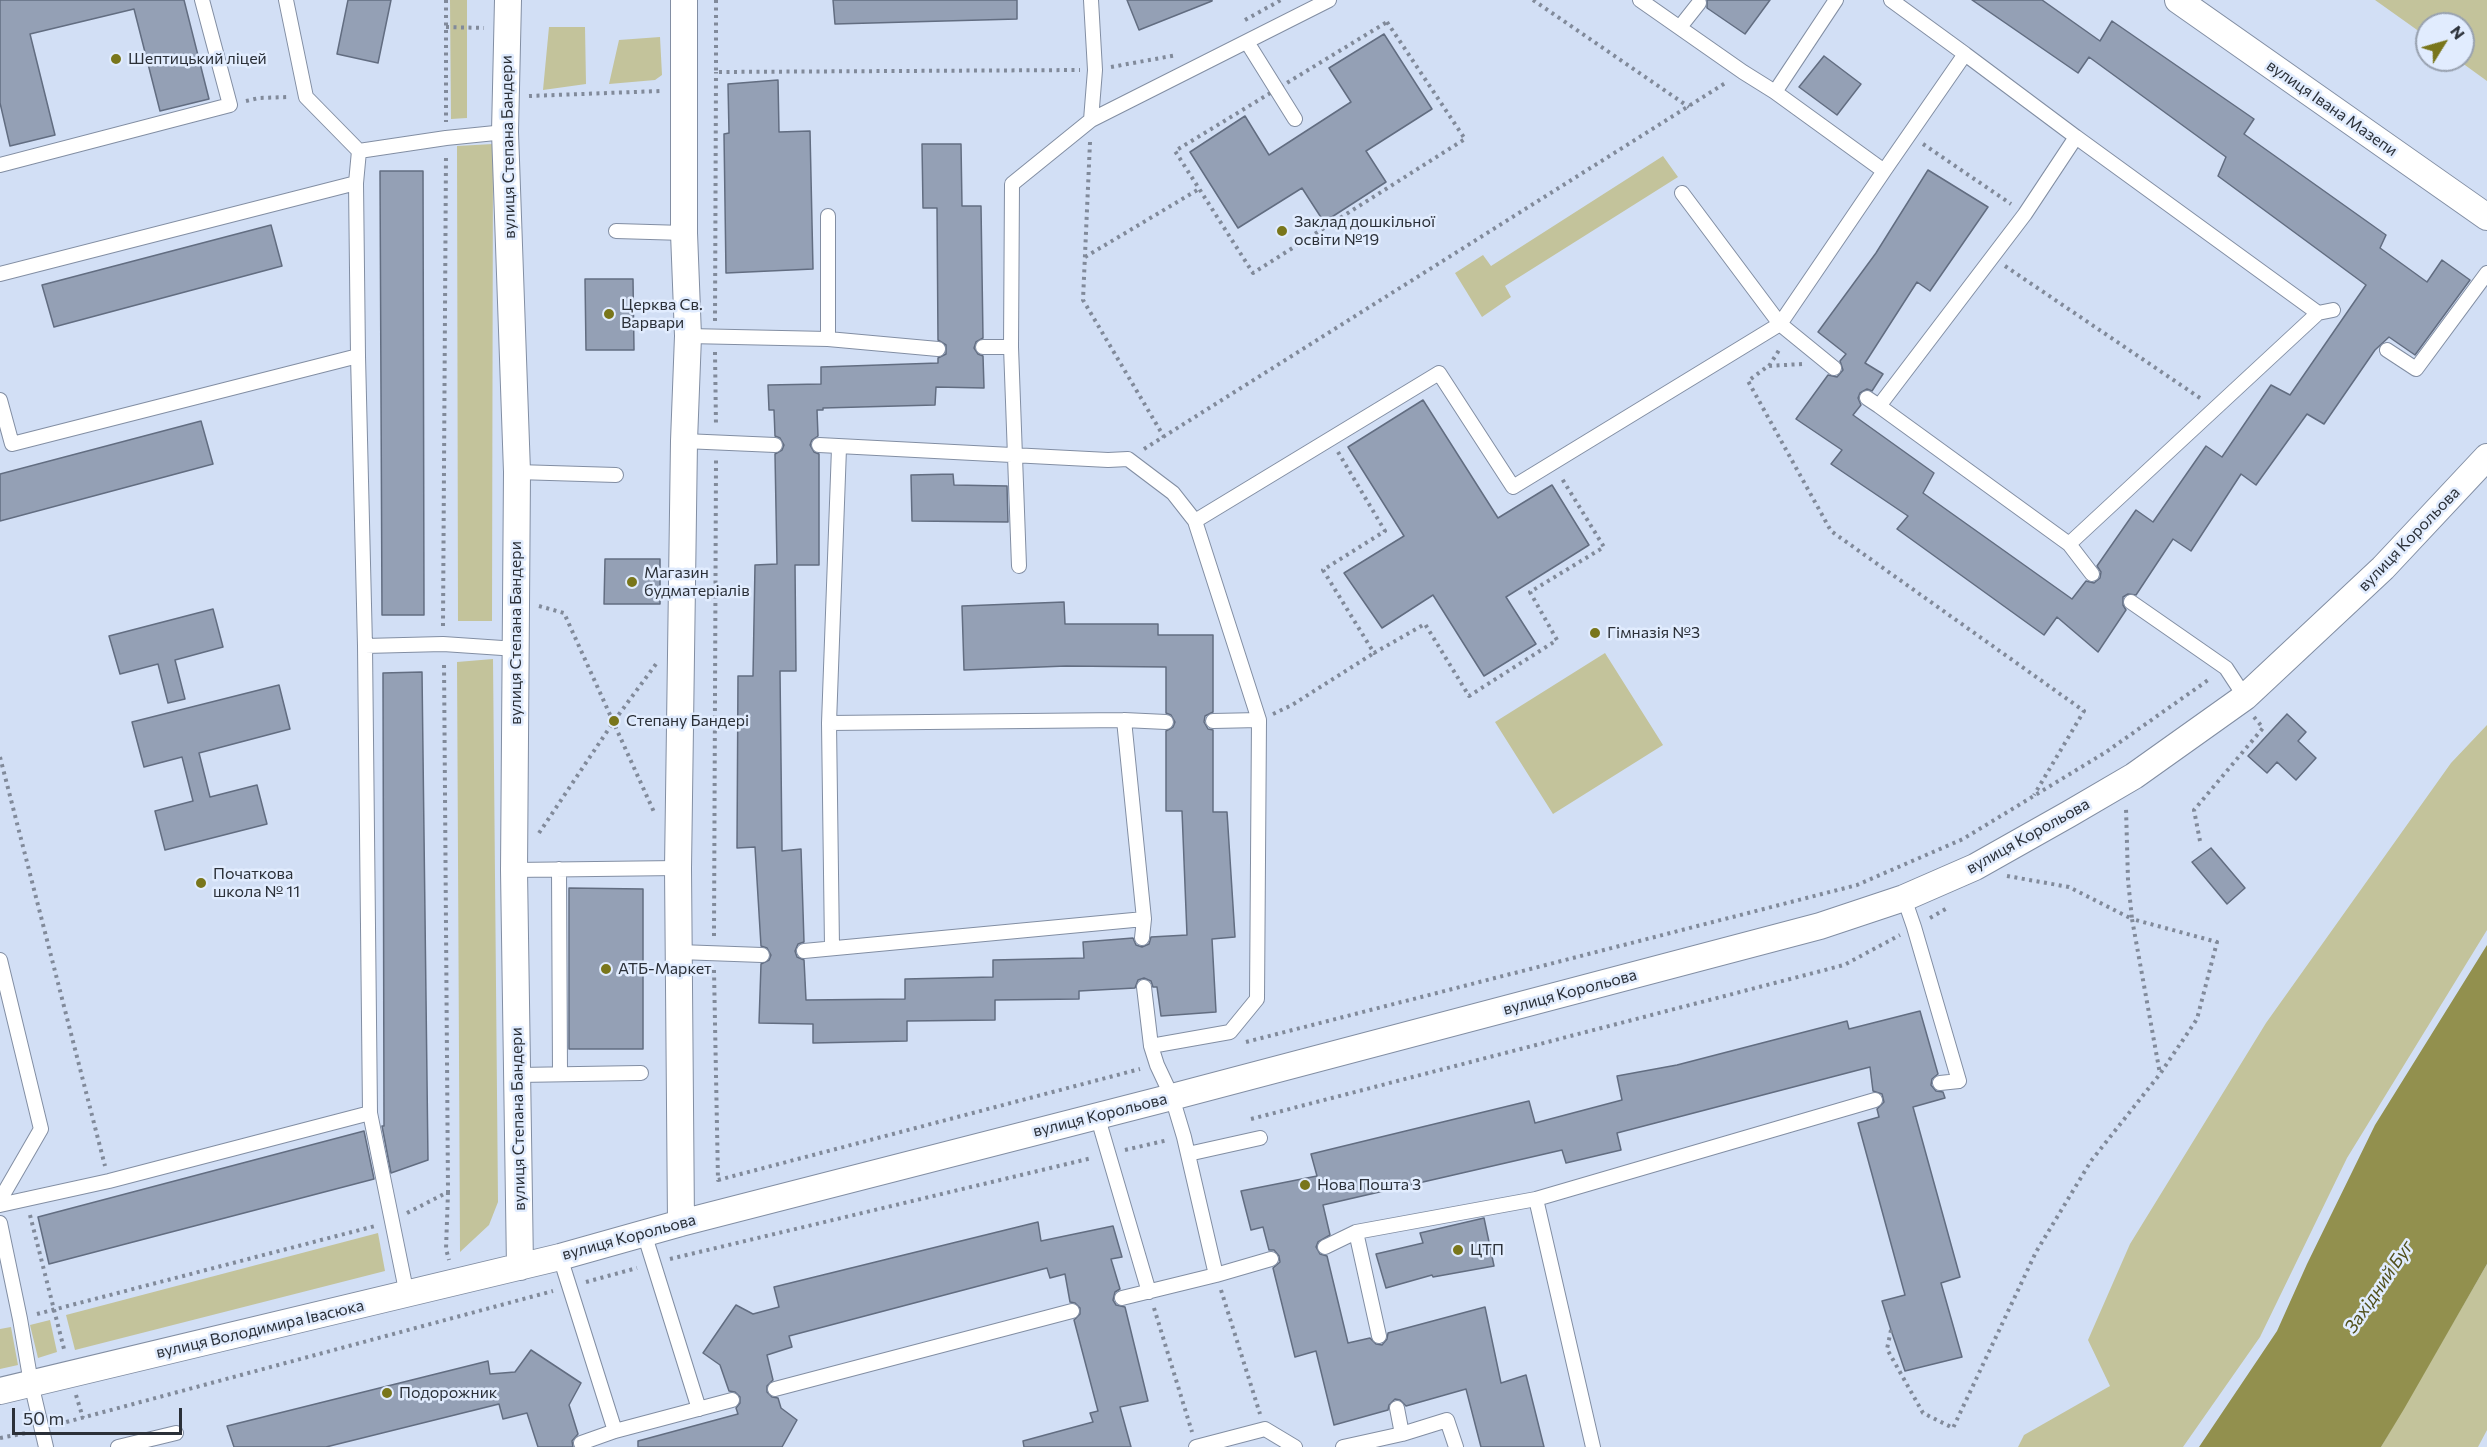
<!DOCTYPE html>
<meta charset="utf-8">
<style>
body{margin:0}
#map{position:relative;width:2487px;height:1447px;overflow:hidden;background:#d2dff5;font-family:Commissioner,sans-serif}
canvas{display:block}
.north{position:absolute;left:2415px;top:12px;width:60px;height:60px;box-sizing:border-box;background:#e1ecfe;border:2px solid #98a1af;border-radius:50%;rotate:53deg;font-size:16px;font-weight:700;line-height:24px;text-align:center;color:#2b3038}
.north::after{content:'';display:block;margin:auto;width:21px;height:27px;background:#79761b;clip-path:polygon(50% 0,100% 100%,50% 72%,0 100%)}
.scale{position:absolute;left:12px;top:1408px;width:170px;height:27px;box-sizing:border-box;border:3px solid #2b3038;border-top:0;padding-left:8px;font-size:18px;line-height:21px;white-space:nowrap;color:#2b3038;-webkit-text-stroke:4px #e1ecfe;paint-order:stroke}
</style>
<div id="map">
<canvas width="2487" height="1447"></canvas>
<div class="north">N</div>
<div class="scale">50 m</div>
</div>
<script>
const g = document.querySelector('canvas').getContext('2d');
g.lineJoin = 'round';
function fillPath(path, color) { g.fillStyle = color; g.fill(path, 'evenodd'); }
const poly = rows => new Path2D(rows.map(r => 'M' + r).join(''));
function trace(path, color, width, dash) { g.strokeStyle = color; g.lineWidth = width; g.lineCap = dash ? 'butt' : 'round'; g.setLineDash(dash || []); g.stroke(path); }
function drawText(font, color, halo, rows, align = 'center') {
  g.font = font + ' Commissioner,sans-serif'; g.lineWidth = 5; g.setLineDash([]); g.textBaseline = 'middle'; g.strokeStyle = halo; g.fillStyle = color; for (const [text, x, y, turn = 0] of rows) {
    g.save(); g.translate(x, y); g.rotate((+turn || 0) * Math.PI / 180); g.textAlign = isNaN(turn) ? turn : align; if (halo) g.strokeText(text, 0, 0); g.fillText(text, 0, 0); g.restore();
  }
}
fillPath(poly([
 [450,0,467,0,467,118,451,119],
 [2375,0,2487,0,2487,81,2458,60,2463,60,2463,24,2427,24,2427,37],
 [549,27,585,27,586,84,543,90],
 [660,37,662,75,655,80,609,84,619,40],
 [493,144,492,621,458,621,457,146],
 [1663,156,1678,177,1505,286,1511,297,1482,317,1455,273,1483,255,1491,266],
 [1605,653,1663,745,1553,814,1495,722],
 [493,659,498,1202,489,1225,460,1252,457,662],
 [2487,725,2487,930,2347,1158,2260,1337,2183,1447,2018,1447,2024,1435,2110,1386,2088,1340,2130,1244,2266,1023,2451,763],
 [378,1233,385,1271,75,1350,66,1315],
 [2487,1264,2487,1430,2478,1447,2381,1447],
 [50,1320,57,1352,38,1358,30,1325],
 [11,1327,18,1365,0,1369,0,1329]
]), '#c3c39b');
fillPath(poly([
 [2487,945,2487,1264,2404,1409,2381,1447,2199,1447,2277,1331,2307,1264,2375,1125]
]), '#92904e');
const building = poly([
 [0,0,184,0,209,99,160,111,134,9,30,34,55,135,10,146,0,103,0,0],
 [348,0,391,0,378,63,337,54,348,0],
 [833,0,1017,0,1017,19,835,24,833,0],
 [1127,0,1212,0,1212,1,1139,30,1127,0],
 [1707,0,1770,0,1745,34,1707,8,1707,0],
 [1972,0,2042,0,2100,41,2112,21,2254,119,2244,134,2386,235,2380,248,2427,282,2442,260,2470,280,2415,355,2389,337,2375,350,2324,424,2307,414,2256,485,2241,474,2191,551,2173,539,2136,595,2128,594,2123,597,2123,605,2126,610,2098,652,2057,617,2044,635,1897,529,1908,516,1831,464,1842,450,1796,419,1828,375,1837,377,1843,370,1840,361,1846,354,1818,332,1876,253,1928,170,1988,207,1930,291,1917,282,1865,363,1883,374,1872,391,1867,389,1860,393,1858,398,1861,405,1853,415,1934,473,1923,493,2072,599,2086,581,2094,583,2100,578,2101,572,2097,566,2136,510,2153,522,2206,446,2222,457,2271,385,2290,395,2366,285,2218,176,2226,157,2089,57,2078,73,1972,0],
 [1384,34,1432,109,1366,151,1386,182,1324,222,1302,188,1238,228,1190,152,1245,116,1269,155,1351,102,1329,68,1384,34],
 [1824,56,1861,84,1837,115,1799,87,1824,56],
 [778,80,779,132,810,131,813,269,726,273,724,134,729,133,728,84,778,80],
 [922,144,961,144,962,206,981,206,983,338,976,342,974,348,978,354,983,356,984,388,936,387,935,405,823,408,823,410,817,410,818,436,812,440,810,445,814,452,819,454,819,565,795,565,796,671,780,671,782,851,801,849,804,942,798,944,795,951,797,957,804,960,806,1000,905,999,905,979,993,977,993,960,1084,958,1083,942,1133,938,1136,945,1142,947,1149,944,1151,937,1187,935,1182,811,1166,811,1166,731,1173,727,1175,722,1171,715,1166,713,1166,667,1066,666,964,670,962,606,1064,602,1065,624,1158,624,1158,635,1213,635,1213,712,1205,716,1204,722,1208,729,1213,730,1213,812,1227,812,1235,937,1212,939,1216,1012,1161,1016,1157,987,1153,987,1151,981,1144,978,1138,980,1135,988,1079,991,1079,999,995,1000,995,1020,907,1021,907,1041,813,1043,813,1024,759,1023,761,964,769,960,771,955,767,948,761,946,755,847,737,848,738,676,753,676,755,565,777,564,775,454,782,450,784,445,780,438,775,436,774,410,769,410,768,385,821,384,821,367,938,363,938,358,946,354,946,345,938,340,937,208,923,208,922,144],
 [380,171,423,171,424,615,382,615,380,171],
 [271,225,282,266,54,327,42,285,271,225],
 [585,279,633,279,634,350,586,350,585,279],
 [1423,400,1498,518,1552,485,1589,545,1506,597,1536,644,1484,676,1433,595,1382,628,1344,573,1404,536,1348,447,1423,400],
 [201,421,213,464,0,521,0,474,201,421],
 [953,474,954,485,1007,486,1008,522,912,521,911,475,953,474],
 [605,559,660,559,660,604,604,604,605,559],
 [213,609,223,647,175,660,185,699,168,703,158,664,120,674,109,636,213,609],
 [422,672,428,1160,391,1173,382,1126,384,1126,383,673,422,672],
 [279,685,290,729,199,753,210,797,257,785,267,824,165,850,155,811,193,801,182,757,144,767,132,722,279,685],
 [2287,714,2306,732,2298,741,2316,758,2296,780,2277,762,2267,773,2248,756,2287,714],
 [2211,848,2245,888,2227,904,2192,862,2211,848],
 [569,888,643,889,643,1049,569,1049,569,888],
 [1920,1011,1938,1074,1932,1079,1931,1085,1936,1091,1943,1092,1945,1098,1913,1107,1960,1277,1941,1283,1962,1357,1905,1371,1891,1330,1882,1301,1905,1295,1858,1123,1879,1117,1877,1109,1884,1102,1882,1094,1873,1091,1870,1067,1617,1133,1621,1150,1566,1163,1562,1150,1323,1205,1330,1235,1318,1242,1316,1247,1320,1254,1327,1256,1348,1343,1370,1338,1376,1344,1382,1345,1387,1339,1388,1333,1485,1307,1501,1383,1526,1375,1544,1447,1481,1447,1466,1389,1406,1406,1400,1400,1395,1399,1389,1405,1388,1410,1334,1425,1316,1351,1295,1357,1273,1268,1280,1262,1279,1256,1274,1250,1269,1250,1263,1227,1251,1230,1241,1191,1317,1176,1311,1154,1529,1101,1535,1123,1622,1100,1617,1076,1677,1065,1847,1021,1849,1029,1920,1011],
 [364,1131,374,1179,49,1264,38,1217,364,1131],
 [1484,1218,1494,1266,1433,1277,1432,1275,1386,1288,1376,1254,1423,1243,1420,1233,1484,1218],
 [1038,1222,1041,1241,1113,1226,1122,1257,1111,1259,1120,1289,1115,1292,1113,1300,1116,1305,1125,1307,1148,1401,1120,1407,1131,1447,1024,1447,1023,1441,1093,1422,1090,1413,1098,1411,1074,1320,1080,1314,1080,1308,1075,1303,1070,1302,1065,1274,1050,1278,1047,1268,789,1336,792,1347,767,1355,773,1380,767,1386,767,1392,772,1397,778,1398,781,1408,797,1420,782,1447,638,1447,638,1441,738,1414,736,1408,740,1403,740,1397,735,1392,729,1391,720,1365,703,1353,736,1305,753,1314,779,1307,774,1287,1038,1222],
 [531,1350,581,1383,569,1405,578,1434,572,1441,573,1447,538,1447,527,1413,503,1419,499,1404,326,1447,234,1447,227,1426,488,1361,490,1374,515,1372,531,1350]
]);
fillPath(building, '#94a0b5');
trace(building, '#626d81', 1.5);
const lane = poly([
 [286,0,306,97,359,151,356,183,358,356,365,646,370,1113,407,1295],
 [1640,0,1743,72,1775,92,1884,171,1965,54,1891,0],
 [1680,27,1699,3],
 [1247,42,1295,119],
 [1775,92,1836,0],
 [1091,120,1329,0],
 [2076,137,2318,313,2333,310],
 [359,151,446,138,505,132],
 [0,165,230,105,202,0],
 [616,231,684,233],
 [0,274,356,183],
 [688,336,828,339,938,349],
 [828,339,828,216],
 [983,347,1011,347],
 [2387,350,2416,369,2487,273],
 [1834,368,1780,324,1884,171],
 [1867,398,1879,406,2025,214,2076,137,1965,54],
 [0,400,12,444,358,356],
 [1879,406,2069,544,2092,574],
 [684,441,775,445],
 [819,445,1108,460,1128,459,1173,493,1195,521,1259,720,1257,999,1230,1032,1151,1046,1157,1065,1172,1097,1184,1137,1216,1275,1271,1259],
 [517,472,616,475],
 [1195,521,1439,373,1513,487,1780,324,1682,193],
 [2069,544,2318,313],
 [1019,566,1011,347,1012,184,1091,120,1095,70,1091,0],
 [2131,602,2226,668,2245,697],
 [365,646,443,644,517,649],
 [1124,720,1144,919,1142,938],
 [1213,721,1259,720],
 [829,723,1124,720,1166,722],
 [559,869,560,1074],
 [514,870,678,868],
 [1904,898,1914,927,1959,1081,1940,1083],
 [832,947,829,723,839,448],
 [804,951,1144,919],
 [679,952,762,955],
 [0,960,41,1129,0,1200],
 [1144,987,1151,1046],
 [518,1075,641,1073],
 [1097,1115,1149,1292],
 [1188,1154,1260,1138],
 [1536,1199,1593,1447],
 [0,1205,109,1181,370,1113],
 [0,1223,20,1319,31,1383,46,1447],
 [1356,1232,1379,1336],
 [644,1233,699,1409],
 [1325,1247,1356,1232,1536,1199,1875,1100],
 [560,1257,615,1431],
 [1122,1298,1216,1275],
 [775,1389,1072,1311],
 [1397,1408,1402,1434],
 [581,1443,615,1431,732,1400],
 [118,1447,176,1433],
 [1196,1447,1265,1429,1295,1447],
 [1343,1447,1402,1434,1447,1420,1456,1447]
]);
const street = poly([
 [508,0,505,132,517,472,514,870,520,1267],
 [2178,0,2487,217],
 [681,1223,678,868,684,441,688,336,684,233,684,0],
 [0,1391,560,1257,681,1223,1172,1097,1820,926,1904,898,1975,867,2069,814,2134,776,2245,697,2383,568,2487,457]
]);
trace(lane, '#828ea3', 16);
trace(street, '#828ea3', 28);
trace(poly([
 [446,0,446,122],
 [716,0,716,72,1080,70],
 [1533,0,1689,107],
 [1245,20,1281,0],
 [1387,22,1465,139,1253,273,1175,151,1387,22],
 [446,27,484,28],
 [1111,67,1177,55],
 [529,96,660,91],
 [246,101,259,98,289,97],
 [1090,142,1083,300,1164,437],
 [1923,144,2011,204],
 [1085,257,1199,189],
 [2005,266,2200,398],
 [715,321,716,72],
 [715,352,716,426],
 [1802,364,1768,366,1748,381,1831,531,2084,711,2034,795],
 [1769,366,1781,347],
 [1144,449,1727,82],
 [1338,452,1385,531,1323,570,1374,653,1425,624,1469,696,1557,640,1530,592,1604,547,1561,477],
 [539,606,564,613,654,812],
 [443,626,446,154],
 [1273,714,1292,705,1374,653],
 [0,757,105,1166],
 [539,833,614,721,656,664],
 [2200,841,2194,810,2263,728,2254,717],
 [2007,876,2069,887,2132,919,2128,880,2126,808],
 [1930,918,1949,907],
 [714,936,716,460],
 [714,970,718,1180,1140,1069],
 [1246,1042,1857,885,1963,839,2106,752,2211,678],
 [1251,1119,1844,965,1900,935],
 [1125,1150,1168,1140],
 [448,1192,446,1249,449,1260],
 [407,1213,448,1192,444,661],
 [30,1215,65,1353],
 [670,1259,1092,1158],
 [586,1282,637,1268],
 [1221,1290,1260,1414],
 [1154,1308,1192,1432],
 [37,1314,375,1226],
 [1891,1330,1887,1349,1923,1413,1953,1428,2036,1252,2091,1161,2160,1074,2197,1019,2217,942,2132,919,2160,1074],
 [76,1395,83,1418],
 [59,1424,553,1291],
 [0,1438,26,1433]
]), '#818a9a', 4, [3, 4.5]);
trace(lane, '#fff', 14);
trace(street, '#fff', 26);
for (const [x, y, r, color] of [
 [116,59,6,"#79761b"],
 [1282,231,6,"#79761b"],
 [609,314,6,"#79761b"],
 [632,582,6,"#79761b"],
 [1595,633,6,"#79761b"],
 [614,721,6,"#79761b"],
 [201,883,6,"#79761b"],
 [606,969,6,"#79761b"],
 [1305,1185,6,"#79761b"],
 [1458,1250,6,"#79761b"],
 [387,1393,6,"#79761b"]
]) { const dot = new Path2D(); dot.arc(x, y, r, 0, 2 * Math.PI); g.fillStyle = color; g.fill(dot); trace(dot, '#e1ecfe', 2); }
drawText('16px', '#2b3038', '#e1ecfe', [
 ["Шептицький ліцей",128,59],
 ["Заклад дошкільної",1294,222],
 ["освіти №19",1294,240],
 ["Церква Св.",621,305],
 ["Варвари",621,323],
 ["Магазин",644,573],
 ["будматеріалів",644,591],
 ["Гімназія №3",1607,633],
 ["Степану Бандері",626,721],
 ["Початкова",213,874],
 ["школа № 11",213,892],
 ["АТБ-Маркет",618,969],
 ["Нова Пошта 3",1317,1185],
 ["ЦТП",1470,1250],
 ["Подорожник",399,1393]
], 'left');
drawText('16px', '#2b3038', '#e1ecfe', [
 ["вулиця Івана Мазепи",2332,108,35],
 ["вулиця Степана Бандери",508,147,-91],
 ["вулиця Корольова",2409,539,-46],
 ["вулиця Степана Бандери",516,633,-90],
 ["вулиця Корольова",2028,836,-29],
 ["вулиця Корольова",1570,992,-15],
 ["вулиця Корольова",1100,1115,-14],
 ["вулиця Степана Бандери",518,1119,-91],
 ["вулиця Корольова",629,1237,-15],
 ["вулиця Володимира Івасюка",260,1329,-13]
]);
drawText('italic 18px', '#504f1b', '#e1ecfe', [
 ["Західний Буг",2379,1287,-56]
]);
</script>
